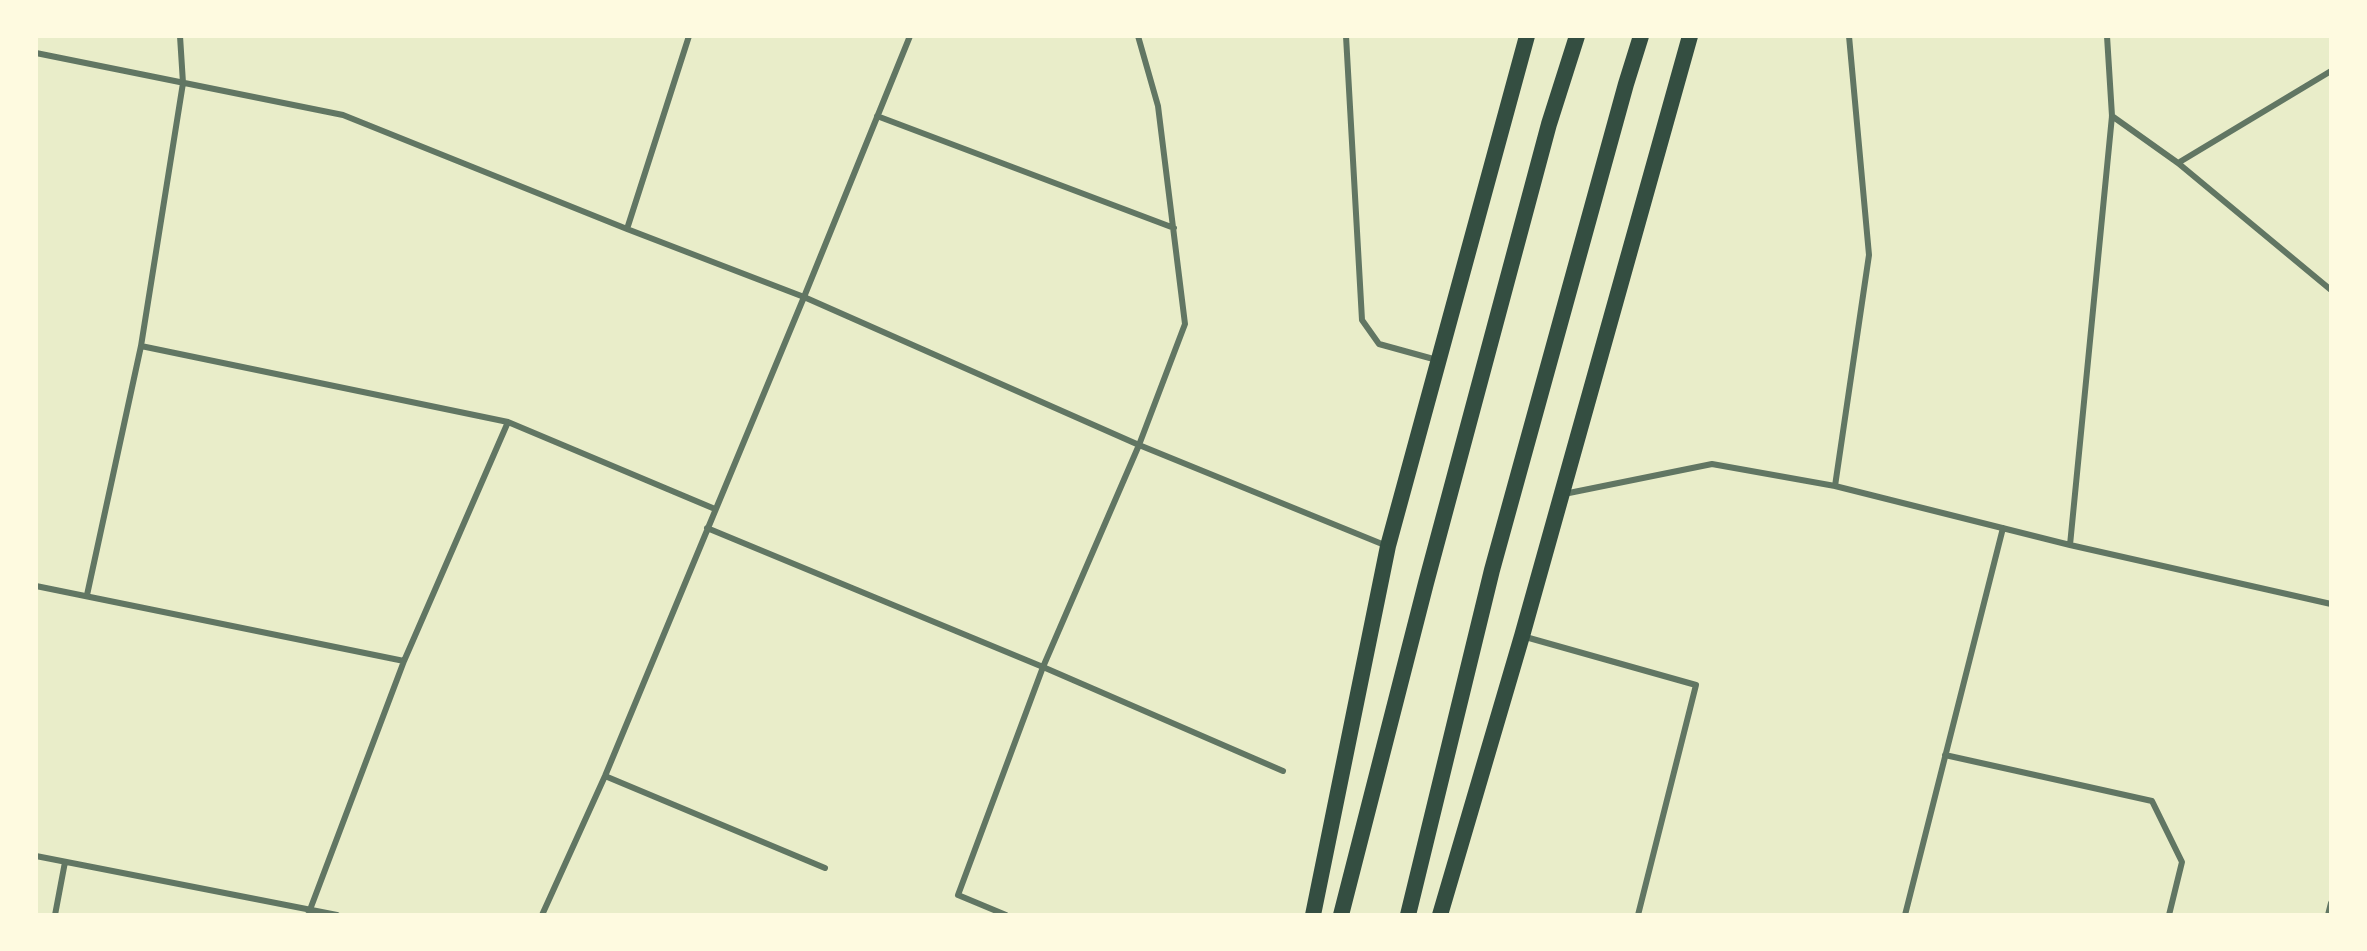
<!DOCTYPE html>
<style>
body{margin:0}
#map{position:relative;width:2367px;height:951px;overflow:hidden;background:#e9edc9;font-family:Quicksand,sans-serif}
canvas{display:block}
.frame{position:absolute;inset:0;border:38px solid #fefae0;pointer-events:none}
</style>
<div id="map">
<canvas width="2367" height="951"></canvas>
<div class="frame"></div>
</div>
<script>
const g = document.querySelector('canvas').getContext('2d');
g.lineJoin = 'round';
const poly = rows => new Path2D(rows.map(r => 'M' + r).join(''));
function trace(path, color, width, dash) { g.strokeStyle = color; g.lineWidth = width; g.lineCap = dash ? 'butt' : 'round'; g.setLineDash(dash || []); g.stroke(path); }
trace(poly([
 [1346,36,1362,320,1379,344,1437,360],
 [36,53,343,115,627,229,804,297,1139,445,1387,546],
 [877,116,1174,228],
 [2112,116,2178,163,2331,290],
 [2178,163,2331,71],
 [627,229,689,36],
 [141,346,508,422,715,509],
 [1835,486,1869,255,1849,36],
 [1564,494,1712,464,1835,486,2070,545,2331,604],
 [707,528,1043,667,1283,771],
 [2070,545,2112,116,2107,36],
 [36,586,404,661],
 [87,595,141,346,183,83,180,36],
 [1522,636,1696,685,1638,915],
 [1945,755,2152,801,2182,862,2169,915],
 [605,776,825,868],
 [36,856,337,915],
 [55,915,65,862],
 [308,915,404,661,508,422],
 [542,915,605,776,804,297,910,36],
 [1006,915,958,895,1043,667,1139,445,1185,324,1158,106,1138,36],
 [1905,915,2003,528],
 [2328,915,2331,903]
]), '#617663', 6);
trace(poly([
 [1313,915,1388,546,1527,36],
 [1341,915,1426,583,1549,124,1577,36],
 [1408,915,1492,570,1626,84,1641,36],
 [1440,915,1522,636,1690,36]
]), '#344e41', 16);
</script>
